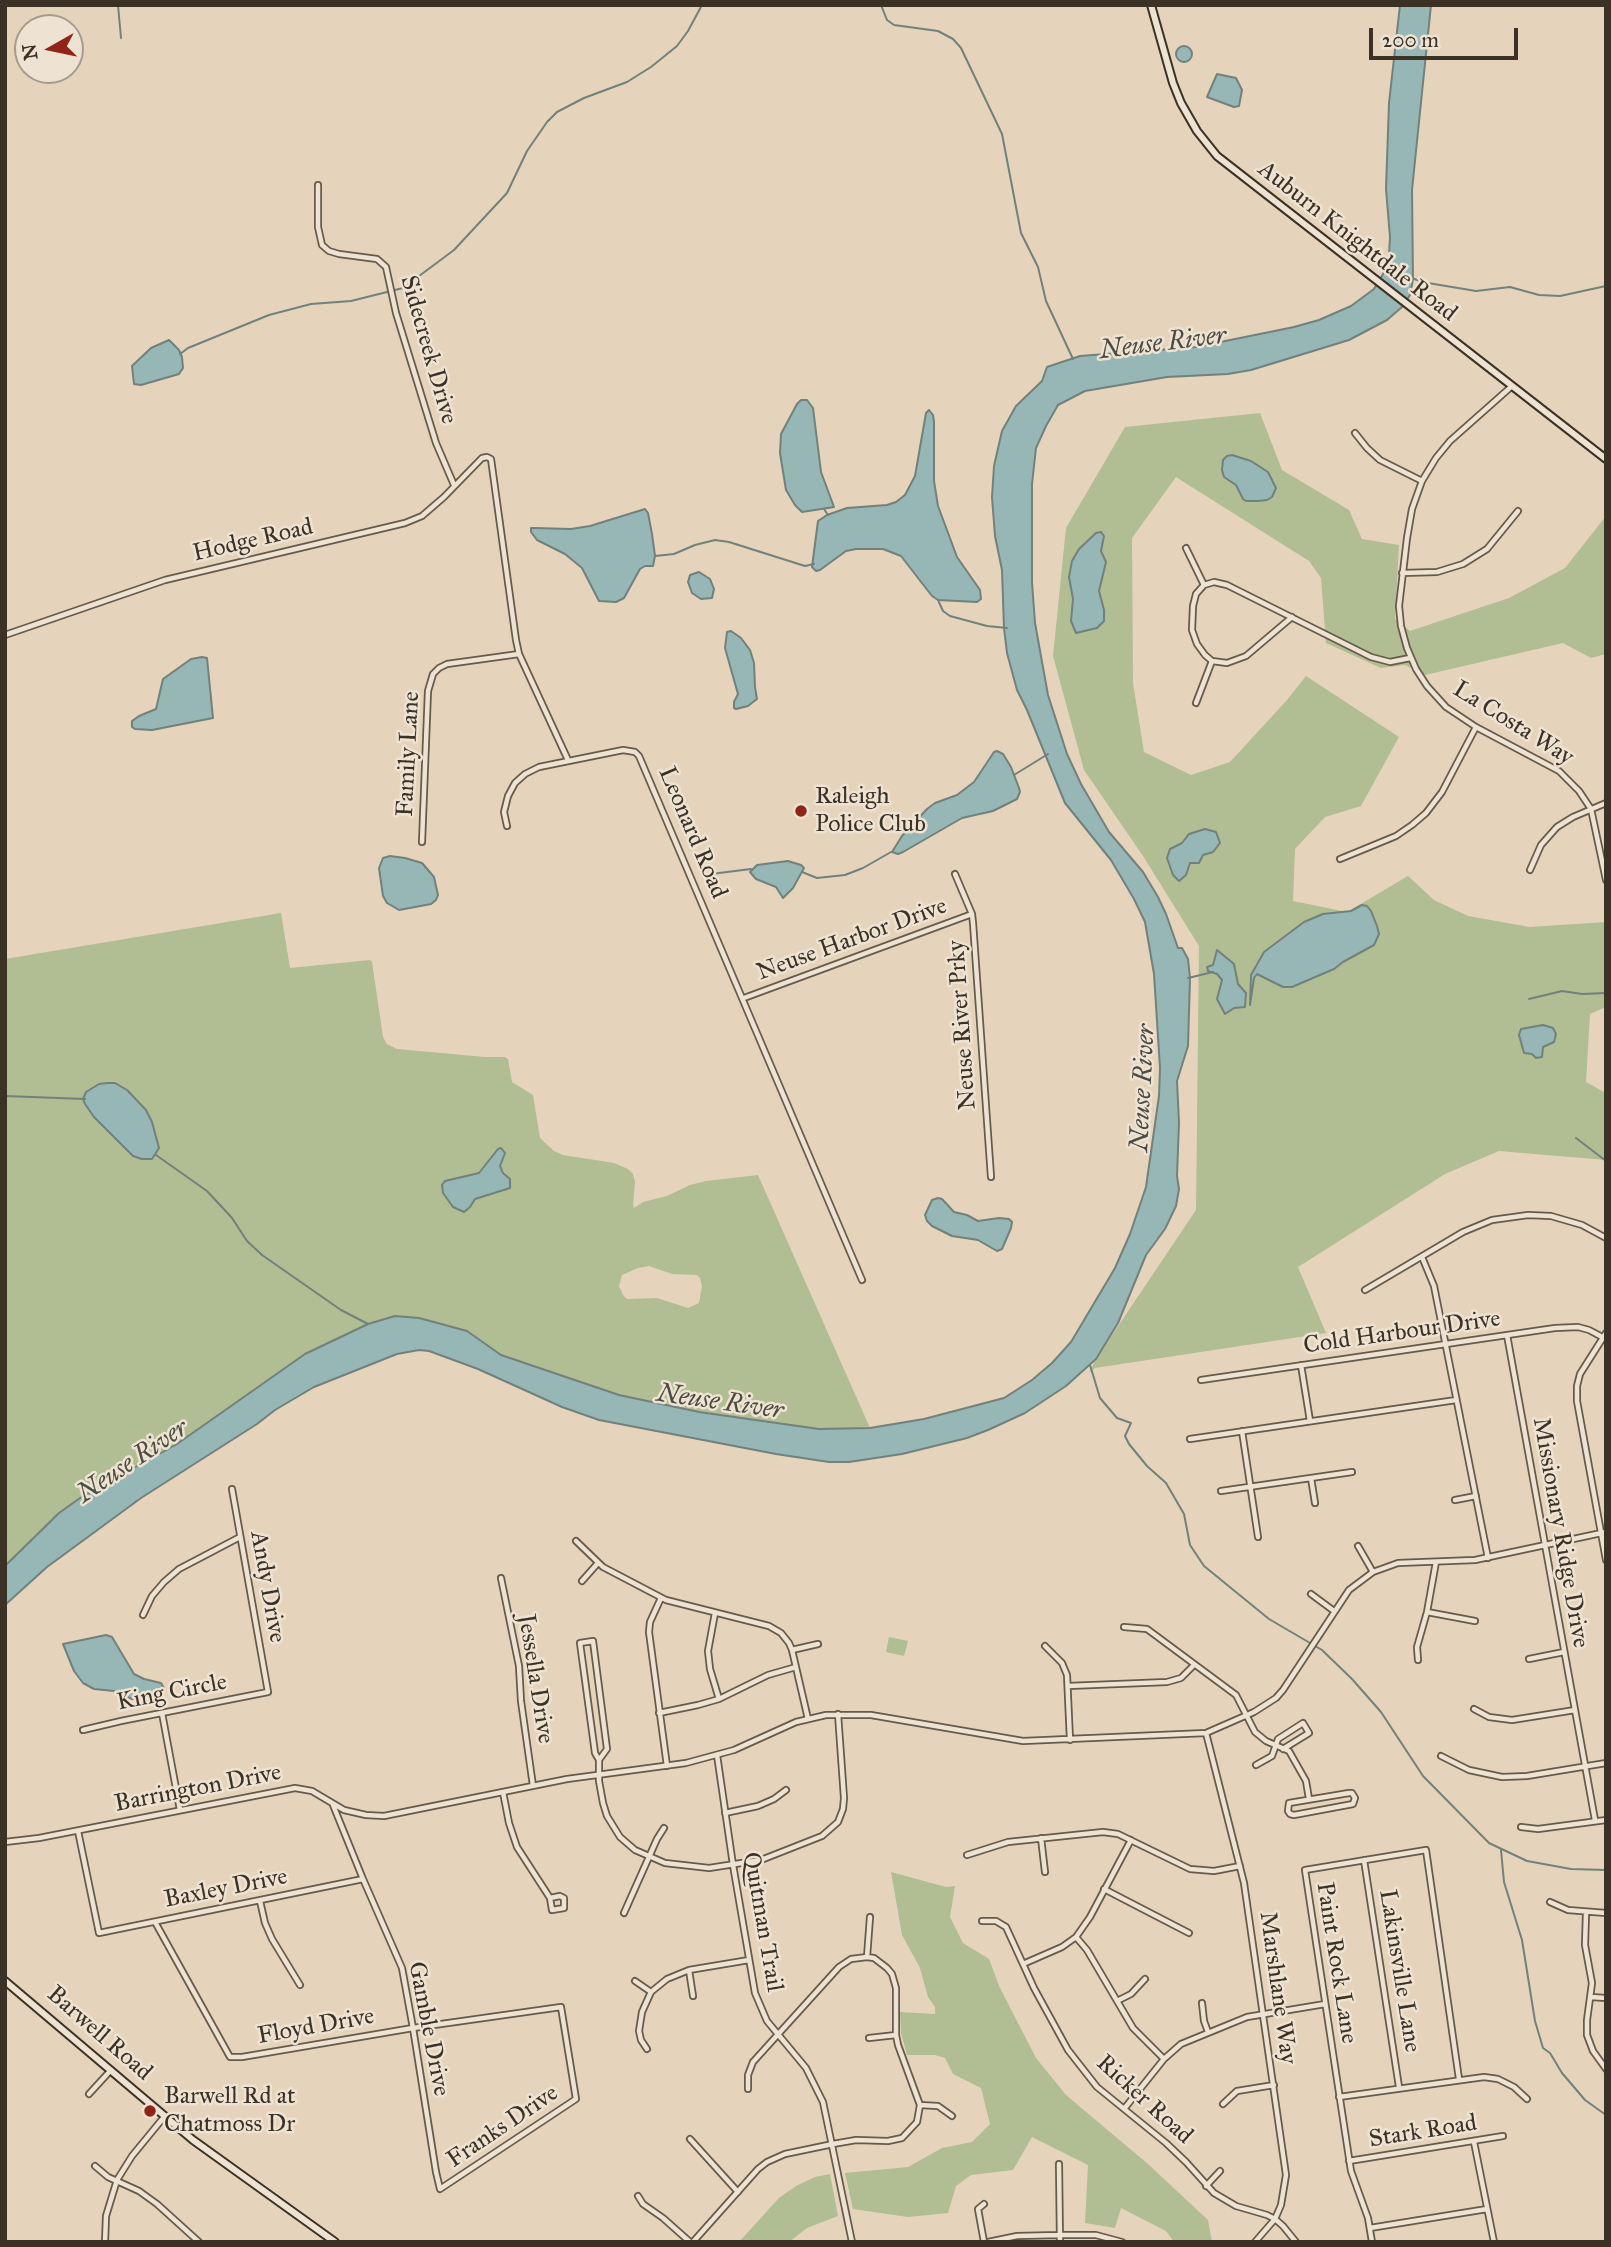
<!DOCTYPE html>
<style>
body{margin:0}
#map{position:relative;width:1611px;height:2247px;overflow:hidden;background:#e5d4bb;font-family:"IM FELL Great Primer",serif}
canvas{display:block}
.frame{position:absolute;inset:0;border:7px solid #3b3125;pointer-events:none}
.north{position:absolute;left:14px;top:14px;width:70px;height:70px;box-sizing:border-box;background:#eee3d3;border:2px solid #a69c8d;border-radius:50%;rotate:261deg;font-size:19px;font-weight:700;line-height:28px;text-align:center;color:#3b3125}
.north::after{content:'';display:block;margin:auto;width:24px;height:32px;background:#8f2418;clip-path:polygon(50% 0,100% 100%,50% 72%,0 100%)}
.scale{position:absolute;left:1369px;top:28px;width:149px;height:32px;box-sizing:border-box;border:4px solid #3b3125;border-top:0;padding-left:9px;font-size:21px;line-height:24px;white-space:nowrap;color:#3b3125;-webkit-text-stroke:5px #eee3d3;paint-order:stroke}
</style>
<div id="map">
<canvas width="1611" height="2247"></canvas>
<div class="frame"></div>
<div class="north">N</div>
<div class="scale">200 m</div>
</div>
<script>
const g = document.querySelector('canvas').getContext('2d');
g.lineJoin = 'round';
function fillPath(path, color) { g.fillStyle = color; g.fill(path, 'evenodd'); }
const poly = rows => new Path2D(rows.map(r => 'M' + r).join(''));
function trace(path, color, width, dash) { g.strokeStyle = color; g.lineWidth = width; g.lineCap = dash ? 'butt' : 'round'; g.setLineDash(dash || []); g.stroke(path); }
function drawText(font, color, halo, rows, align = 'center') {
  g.font = font + ' "IM FELL Great Primer",serif'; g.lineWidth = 5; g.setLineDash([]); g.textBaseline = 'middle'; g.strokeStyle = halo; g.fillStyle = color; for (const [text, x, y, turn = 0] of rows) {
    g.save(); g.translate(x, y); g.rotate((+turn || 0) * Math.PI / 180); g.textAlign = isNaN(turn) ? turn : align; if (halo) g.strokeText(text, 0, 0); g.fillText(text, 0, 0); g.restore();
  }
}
fillPath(poly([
 [1260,413,1282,470,1349,510,1362,539,1399,545,1395,619,1410,631,1509,598,1565,568,1606,516,1606,654,1591,658,1563,643,1425,675,1405,665,1381,668,1326,643,1321,578,1309,561,1176,477,1132,538,1133,683,1144,752,1191,775,1230,762,1287,700,1306,676,1399,737,1361,806,1325,817,1295,849,1293,901,1347,912,1408,876,1434,900,1468,916,1530,927,1606,922,1606,1007,1590,1014,1586,1082,1606,1093,1606,1160,1499,1151,1445,1174,1298,1267,1326,1333,1095,1368,1089,1373,1096,1359,1196,1210,1199,946,1143,856,1084,770,1053,656,1066,528,1125,427],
 [281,913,290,968,370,960,372,962,383,1037,387,1044,397,1049,485,1057,505,1057,508,1059,512,1082,533,1095,540,1138,554,1151,563,1155,614,1163,628,1169,633,1174,635,1182,633,1205,634,1208,643,1202,667,1196,690,1185,706,1181,758,1175,870,1428,819,1429,699,1412,619,1395,501,1355,467,1331,419,1318,204,1427,151,1459,5,1566,5,959],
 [115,1083,133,1156,94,1117],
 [498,1149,504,1155,500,1166,507,1176,489,1194,475,1199,470,1207,449,1179,471,1176,479,1173],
 [649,1266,672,1274,697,1275,700,1278,702,1286,699,1303,688,1308,657,1298,627,1299,623,1295,619,1286,622,1275,638,1268],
 [889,1637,908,1641,904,1656,886,1652],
 [891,1872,946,1887,955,1886,950,1917,963,1943,989,1959,1000,1988,1036,2058,1066,2095,1148,2164,1208,2220,1212,2242,1174,2242,1166,2231,1121,2208,1115,2228,1085,2223,1088,2165,1032,2137,1013,2170,971,2175,956,2186,948,2213,908,2217,853,2209,845,2173,908,2167,942,2148,972,2142,990,2124,981,2088,953,2074,945,2058,935,2055,907,2055,901,2033,900,2012,935,2014,935,2007,928,1997,920,1968,902,1935],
 [830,2174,838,2216,807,2228,789,2242,739,2242,779,2198,796,2186,815,2177]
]), '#b1bd93');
const water = poly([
 [1400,5,1431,5,1412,190,1413,279,1410,295,1402,307,1387,320,1349,340,1251,370,1228,374,1167,377,1085,391,1058,405,1046,426,1036,448,1032,484,1032,582,1035,623,1048,695,1067,754,1081,784,1109,832,1143,872,1158,897,1166,914,1178,948,1182,948,1188,959,1190,978,1188,1046,1177,1081,1179,1123,1177,1176,1179,1189,1176,1206,1165,1229,1146,1255,1118,1323,1096,1359,1066,1386,1025,1413,988,1430,967,1438,902,1454,849,1462,829,1462,776,1454,599,1420,562,1407,478,1369,429,1351,419,1350,397,1354,314,1387,275,1410,257,1424,141,1498,47,1567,5,1605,5,1566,59,1513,80,1498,177,1444,305,1354,368,1324,395,1316,419,1318,467,1331,501,1355,619,1395,699,1412,819,1429,870,1428,924,1419,1004,1398,1032,1380,1052,1363,1071,1342,1115,1268,1130,1234,1146,1187,1159,1096,1160,1068,1154,974,1145,922,1134,899,1111,860,1065,803,1027,710,1017,690,1007,653,1004,628,1002,570,995,536,992,497,994,466,1002,431,1016,406,1042,381,1047,367,1080,356,1196,347,1294,327,1319,320,1351,306,1374,289,1383,274,1389,255,1390,237,1386,189,1389,103,1400,5],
 '1176 54a8 8 0 1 1 16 0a8 8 0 1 1-16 0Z',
 [1217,74,1236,78,1242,90,1239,106,1234,107,1207,97,1217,74],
 [169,340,179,350,182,357,183,368,179,374,141,385,134,384,132,366,151,348,169,340],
 [801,400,807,400,813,408,821,472,834,507,802,512,795,505,786,490,780,453,781,434,797,404,801,400],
 [929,410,933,415,934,422,934,481,938,506,957,557,980,590,981,599,977,602,938,600,932,596,901,556,883,549,856,549,846,551,820,570,816,571,812,567,818,521,827,515,847,508,887,505,896,502,905,495,915,476,926,413,929,410],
 [1232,455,1251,461,1268,472,1276,488,1272,497,1267,500,1258,501,1246,501,1243,499,1236,485,1224,477,1222,470,1223,460,1227,456,1232,455],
 [645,509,648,513,652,534,655,556,653,566,645,566,640,569,624,598,616,602,599,601,582,568,565,554,537,540,531,532,531,528,534,528,571,529,590,526,645,509],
 [1101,532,1104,536,1101,551,1106,562,1099,591,1104,610,1104,621,1097,628,1076,633,1071,621,1073,599,1069,577,1072,561,1079,549,1096,533,1101,532],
 [699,572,710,579,714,589,712,598,701,599,692,593,688,582,690,575,699,572],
 [731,631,741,638,750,650,754,663,755,687,757,699,748,706,736,709,734,708,734,702,738,694,725,648,727,632,731,631],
 [202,657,207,658,213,718,152,730,135,729,132,727,132,721,139,716,156,709,163,679,191,659,202,657],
 [997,751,1003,754,1011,767,1019,788,1020,792,1017,799,993,811,962,818,903,852,898,854,892,852,902,836,927,809,935,803,957,795,974,782,994,752,997,751],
 [1205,829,1216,832,1220,843,1213,852,1203,855,1199,863,1190,863,1186,875,1179,881,1173,875,1167,858,1170,849,1182,843,1189,834,1205,829],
 [390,856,405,858,422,863,434,877,438,895,436,900,431,904,399,910,387,903,383,896,379,868,383,858,390,856],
 [788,861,801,865,804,868,793,888,783,898,776,887,756,879,750,872,757,865,788,861],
 [1362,905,1367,906,1371,911,1377,926,1379,934,1374,945,1343,962,1334,969,1292,987,1283,987,1257,974,1254,978,1250,1005,1251,975,1264,952,1304,922,1323,914,1351,911,1362,905],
 [1217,950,1234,964,1238,984,1246,993,1245,1007,1234,1008,1225,1014,1217,999,1222,980,1217,974,1208,971,1207,967,1213,965,1217,950],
 [1543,1025,1553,1028,1556,1034,1554,1042,1543,1047,1542,1057,1536,1058,1532,1054,1524,1053,1519,1035,1521,1029,1543,1025],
 [108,1083,115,1083,127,1090,146,1110,152,1122,159,1148,152,1159,142,1159,133,1156,94,1117,85,1104,83,1099,86,1092,99,1084,108,1083],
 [501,1148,505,1153,500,1166,503,1173,510,1179,510,1188,475,1199,470,1207,464,1212,453,1207,443,1193,442,1185,445,1181,479,1173,498,1149,501,1148],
 [938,1198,942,1199,954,1212,967,1215,978,1221,999,1218,1009,1219,1012,1222,1011,1228,1002,1249,997,1251,978,1240,952,1236,932,1226,927,1221,925,1215,932,1200,938,1198],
 [106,1635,112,1637,134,1674,144,1679,161,1683,165,1690,149,1698,132,1699,114,1691,94,1689,83,1683,74,1671,63,1644,106,1635]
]);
fillPath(water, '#96b7b6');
trace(water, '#72817c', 2);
trace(poly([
 [118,5,121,38],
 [881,5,887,20,894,25,938,31,953,39,961,48,1002,134,1021,233,1038,267,1046,301,1073,359],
 [1412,278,1422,282,1476,291,1510,287,1539,295,1560,296,1606,286],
 [180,354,188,348,269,315,311,304,351,301,403,288,454,250,507,193,527,151,547,122,557,112,584,98,627,82,651,67,677,46,688,31,702,5],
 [824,509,828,515],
 [655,556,674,554,695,545,715,540,729,542,805,566,814,564],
 [938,600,943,611,950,616,987,626,1007,628],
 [1014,775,1048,754],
 [802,872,817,878,845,875,863,868,891,852],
 [703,875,751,869],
 [1188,978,1213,972],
 [1529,999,1562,991,1582,994,1606,993],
 [5,1096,85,1099],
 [1576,1138,1606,1161],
 [156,1155,207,1191,232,1218,247,1241,262,1255,341,1310,368,1324],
 [1090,1365,1100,1398,1117,1418,1131,1423,1125,1436,1129,1444,1147,1466,1166,1483,1184,1514,1190,1545,1204,1566,1269,1619,1322,1650,1352,1679,1381,1712,1423,1776,1489,1843,1527,1861,1571,1869,1606,1870],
 [1501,1850,1504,1882,1522,1940,1535,2021,1543,2048,1550,2053,1562,2073,1585,2100,1606,2115]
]), '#72817c', 2);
const street = poly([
 [318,185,318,227,322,245,329,251,339,254,377,259,386,267,396,313,436,443,454,485],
 [1512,386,1450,441,1436,458,1422,481,1412,509,1407,538,1399,606,1401,626,1407,648,1416,669,1427,686,1446,707,1476,727,1559,771,1579,791,1591,809,1606,880],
 [1355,433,1367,448,1380,460,1422,481],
 [1186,548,1204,585],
 [1402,573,1437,572,1463,564,1487,549,1518,511],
 [1292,617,1246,656,1227,663,1212,661,1205,655,1197,644,1192,630,1193,606,1196,594,1204,585,1214,582,1227,585,1371,657,1390,662,1410,658],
 [5,635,165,580,405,523,422,516,444,497,482,458,487,457,491,459,516,640,519,654,568,760],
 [1196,703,1212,661],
 [507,826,504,812,508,796,515,783,525,774,539,767,623,750,635,752,639,756,862,1280],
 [422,842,428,691,433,674,439,668,447,664,519,654],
 [1340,859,1396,836,1412,825,1426,813,1442,792,1476,727],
 [1530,870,1541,845,1557,827,1573,817,1606,803],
 [955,874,972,914,973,923,991,1177],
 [744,998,972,914],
 [1422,1257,1434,1286,1488,1558],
 [1365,1290,1463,1232,1492,1220,1528,1215,1551,1216,1582,1225,1606,1238],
 [1606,1333,1580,1374,1577,1386,1577,1401,1606,1560],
 [1507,1335,1595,1820],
 [1301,1365,1310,1421],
 [1201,1380,1555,1328,1578,1327,1589,1330,1606,1339],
 [1242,1431,1258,1537],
 [1190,1439,1456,1400],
 [1311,1478,1315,1503],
 [1221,1491,1352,1472],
 [1455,1500,1476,1496],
 [576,1541,603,1567,666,1600,769,1626,781,1633,789,1643,792,1650,808,1719],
 [1358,1546,1373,1572],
 [501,1578,519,1666,521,1701,533,1786],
 [582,1581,598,1563],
 [1311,1594,1334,1611],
 [661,1598,650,1622,649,1632,667,1766],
 [1427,1612,1475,1621],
 [715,1613,708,1651,710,1669,719,1699],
 [143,1615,152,1596,164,1582,179,1569,240,1537],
 [1124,1627,1147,1629,1236,1695,1255,1732,1266,1741,1289,1751,1306,1781,1309,1799],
 [1045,1646,1062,1663,1067,1675,1070,1740],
 [792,1650,818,1644],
 [1529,1659,1564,1652],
 [1418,1660,1417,1647,1427,1612,1436,1562],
 [1068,1686,1167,1682,1181,1678,1194,1665],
 [1474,1709,1489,1717,1512,1720,1575,1710],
 [162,1713,180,1810],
 [659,1713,698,1705,719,1699,768,1675,796,1667],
 [83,1730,121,1721,268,1692,232,1489],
 [1206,1733,1244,1883,1286,2175,1281,2205,1275,2219,1255,2242],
 [717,1755,733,1865,755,1993,767,2021,806,2068,823,2102,852,2242],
 [1441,1756,1469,1770,1502,1777,1527,1776,1606,1763],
 [599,1760,607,1749,593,1641,580,1643,595,1753,599,1760,599,1781,603,1803,607,1816,620,1837,635,1850,665,1863,709,1868,761,1860,822,1836,838,1822,843,1809,844,1798,838,1714],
 [1256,1765,1272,1756,1278,1739,1303,1723,1309,1733,1283,1749],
 [503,1792,509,1823,517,1847,550,1898,552,1910,564,1908,564,1898,560,1896,550,1898],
 [1349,1793,1352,1793,1355,1798,1353,1804,1294,1815,1290,1814,1288,1811,1289,1803,1349,1793],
 [725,1813,758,1806,774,1799,786,1790],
 [1521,1827,1538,1829,1606,1820],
 [78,1831,99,1933,363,1879],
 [1041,1838,1045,1872],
 [5,1842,39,1838,295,1788,312,1791,344,1810,366,1815,384,1816,567,1779,686,1763,734,1750,796,1722,826,1715,871,1715,1023,1741,1206,1733,1254,1712,1276,1698,1283,1690,1349,1590,1373,1572,1398,1563,1475,1560,1606,1532],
 [967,1855,1008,1842,1103,1832,1118,1834,1190,1869,1214,1871,1240,1866],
 [1364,1860,1399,2087],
 [1104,1889,1189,1933],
 [260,1901,265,1923,272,1939,300,1985],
 [1550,1902,1568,1910,1606,1913],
 [624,1913,657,1839,664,1828],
 [1586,1913,1585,1945,1592,1983,1587,2020,1587,2035,1593,2051,1606,2069],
 [982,1921,996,1921,1006,1927,1034,1988,1068,2050,1097,2087,1166,2143,1186,2162,1214,2193,1236,2206,1267,2215,1275,2219,1283,2226,1296,2242],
 [155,1922,230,2057,242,2057,413,2028,561,2007,576,2099,440,2189,436,2172,413,2028,402,1968,363,1879,333,1805],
 [1076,1937,1087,1950,1133,2028,1164,2059],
 [867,1957,870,1917],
 [1023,1964,1062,1947,1076,1937,1090,1917,1131,1840],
 [689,1970,693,1996],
 [635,1981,651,1992],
 [1591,1997,1606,1998],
 [1117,2001,1131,1994,1145,1979],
 [1202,2003,1204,2021,1208,2032],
 [869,2038,896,2035],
 [647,2049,641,2040,639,2031,642,2012,651,1992,667,1979,689,1970,749,1960],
 [89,2094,111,2070],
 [1339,2097,1484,2077,1498,2079,1514,2087,1527,2099],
 [1223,2104,1237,2091,1274,2085],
 [920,2105,938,2106,952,2116],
 [1124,2109,1164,2059,1181,2044,1247,2017,1325,2004],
 [690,2139,738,2192],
 [1474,2142,1494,2242],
 [1349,2161,1503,2136],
 [1059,2164,1060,2242],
 [95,2166,108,2177,139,2191,157,2204,199,2242],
 [1206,2186,1220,2171],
 [638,2196,643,2204,663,2218,690,2242],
 [1370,2228,1487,2209],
 [105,2242,106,2216,117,2180,132,2156,164,2117],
 [693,2242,758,2169,767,2162,785,2154,833,2144,856,2140,888,2141,902,2138,917,2122,920,2105,898,2045,896,2035,896,1988,892,1974,887,1968,874,1958,867,1957,851,1959,839,1967,753,2062,748,2075,748,2089],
 [984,2242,978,2209,984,2204],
 [988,2242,1017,2236,1059,2235,1096,2235,1122,2242],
 [1372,2242,1368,2218,1351,2171,1305,1870,1426,1850,1459,2079]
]);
const secondary = poly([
 [1151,5,1173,83,1181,103,1197,131,1217,156,1606,459],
 [5,1981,193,2140,335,2242]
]);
trace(street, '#665a4a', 8);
trace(secondary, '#3b3125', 10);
trace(street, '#eee3d3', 4.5);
trace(secondary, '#eee3d3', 6);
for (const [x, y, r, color] of [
 [801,811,7,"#8f2418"],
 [150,2111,7,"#8f2418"]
]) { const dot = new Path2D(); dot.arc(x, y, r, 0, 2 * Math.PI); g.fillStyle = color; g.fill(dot); trace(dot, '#eee3d3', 2.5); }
drawText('24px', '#3b3125', '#eee3d3', [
 ["Auburn Knightdale Road",1357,242,38],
 ["Sidecreek Drive",428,350,74],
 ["Hodge Road",253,541,-13],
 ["La Costa Way",1513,724,32],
 ["Family Lane",409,754,-87],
 ["Leonard Road",692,833,67],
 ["Neuse Harbor Drive",852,940,-20],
 ["Neuse River Prky",963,1025,-94],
 ["Cold Harbour Drive",1402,1333,-8],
 ["Missionary Ridge Drive",1560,1533,80],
 ["Andy Drive",267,1587,80],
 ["Jessella Drive",535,1679,81],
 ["King Circle",172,1693,-11],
 ["Barrington Drive",198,1789,-11],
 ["Baxley Drive",226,1889,-11],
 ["Quitman Trail",762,1922,80],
 ["Paint Rock Lane",1336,1963,81],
 ["Lakinsville Lane",1399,1971,81],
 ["Marshlane Way",1277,1988,82],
 ["Floyd Drive",316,2027,-10],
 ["Gamble Drive",428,2029,79],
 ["Barwell Road",99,2034,41],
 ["Ricker Road",1144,2100,42],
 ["Franks Drive",503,2127,-34],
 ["Stark Road",1423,2132,-9]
]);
drawText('24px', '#3b3125', '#eee3d3', [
 ["Raleigh",815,797],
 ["Police Club",815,825],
 ["Barwell Rd at",164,2097],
 ["Chatmoss Dr",164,2125]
], 'left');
drawText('italic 26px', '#4d4c42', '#eee3d3', [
 ["Neuse River",1163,344,-7],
 ["Neuse River",1144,1088,-87],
 ["Neuse River",720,1403,8],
 ["Neuse River",133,1462,-34]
]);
</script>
